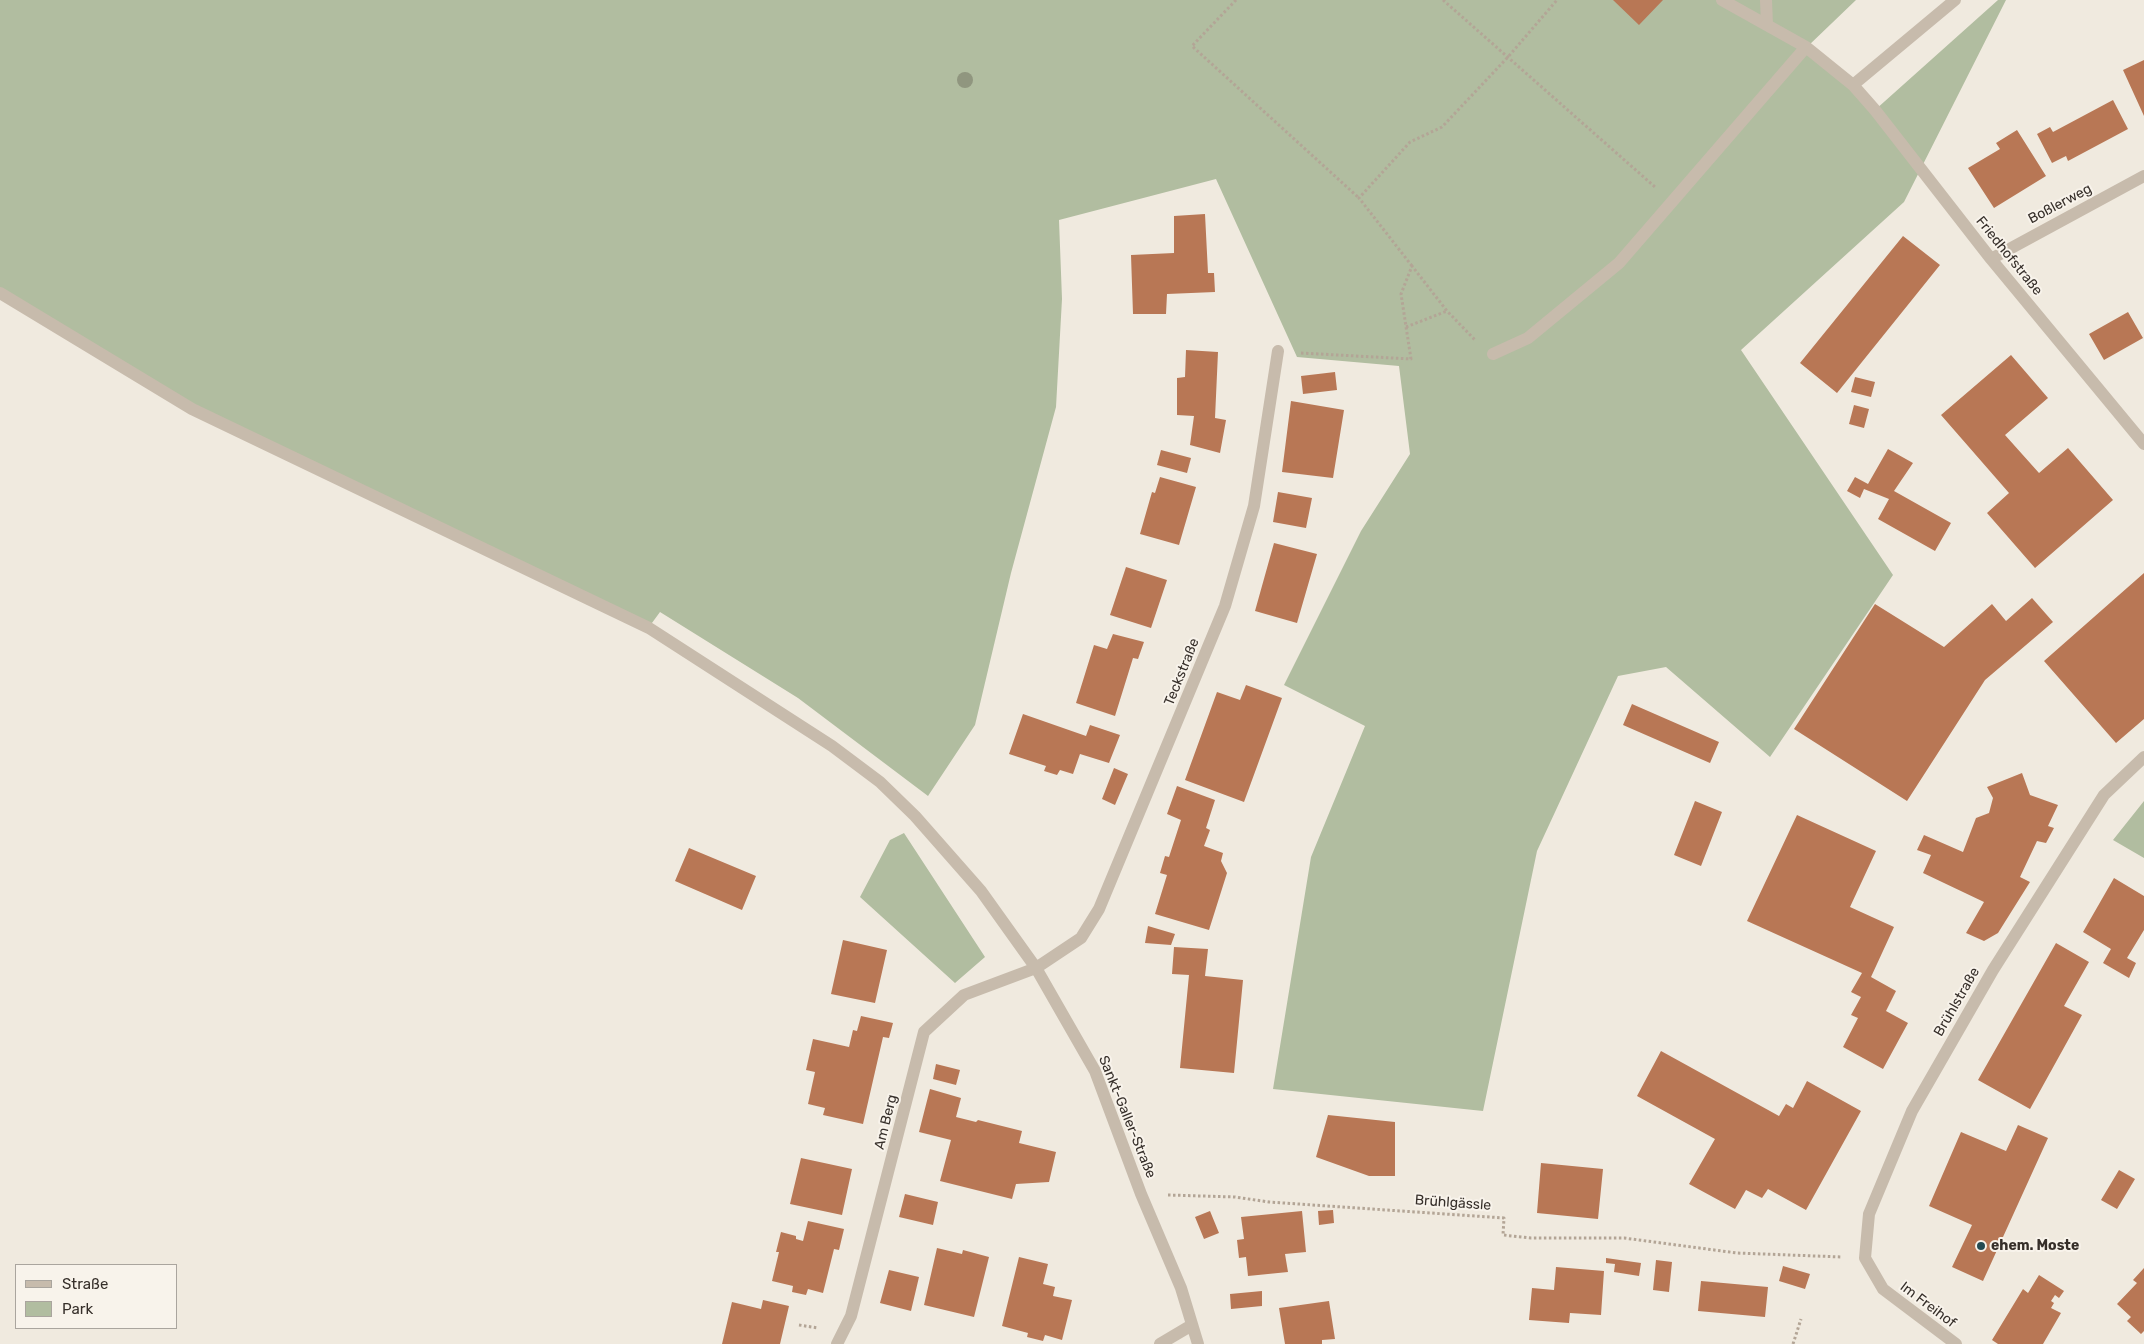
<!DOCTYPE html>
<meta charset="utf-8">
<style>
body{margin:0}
#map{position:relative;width:2144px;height:1344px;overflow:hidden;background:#f0eadf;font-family:Rubik,sans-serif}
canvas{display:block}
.legend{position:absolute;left:15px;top:1264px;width:162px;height:65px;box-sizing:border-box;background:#f8f3eb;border:1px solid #aaa59e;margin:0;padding:6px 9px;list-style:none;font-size:15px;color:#362f2a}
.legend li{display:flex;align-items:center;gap:10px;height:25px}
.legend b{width:25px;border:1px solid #aaa59e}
</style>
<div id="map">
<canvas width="2144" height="1344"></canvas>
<ul class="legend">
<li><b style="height:6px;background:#c7bbac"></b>Straße</li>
<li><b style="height:14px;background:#b1bda0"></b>Park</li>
</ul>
</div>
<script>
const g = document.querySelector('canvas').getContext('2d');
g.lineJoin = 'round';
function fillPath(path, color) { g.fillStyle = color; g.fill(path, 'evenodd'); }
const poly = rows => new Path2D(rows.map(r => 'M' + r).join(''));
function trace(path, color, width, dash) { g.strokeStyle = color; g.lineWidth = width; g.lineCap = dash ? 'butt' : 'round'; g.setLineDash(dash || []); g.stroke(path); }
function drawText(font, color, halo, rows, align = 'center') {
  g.font = font + ' Rubik,sans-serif'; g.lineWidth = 4; g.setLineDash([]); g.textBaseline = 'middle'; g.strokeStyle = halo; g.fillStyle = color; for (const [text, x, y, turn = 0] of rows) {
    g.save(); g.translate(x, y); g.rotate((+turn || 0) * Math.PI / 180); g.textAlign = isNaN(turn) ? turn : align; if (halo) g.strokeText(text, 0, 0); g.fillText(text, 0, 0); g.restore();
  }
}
fillPath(poly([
 [0,0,1856,0,1807,47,1875,110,1998,0,2006,0,1904,202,1741,350,1893,575,1770,757,1666,667,1618,676,1537,851,1483,1111,1273,1089,1311,857,1365,726,1284,685,1361,531,1410,454,1399,366,1297,357,1216,179,1059,220,1062,299,1056,407,1011,573,975,725,928,796,798,698,660,612,649,627,193,409,0,293],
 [2144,801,2144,858,2113,840],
 [904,833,985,957,955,983,860,897,890,840]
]), '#b1bda0');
fillPath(poly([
 [1613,0,1663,0,1639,25],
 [2144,60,2144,116,2123,70],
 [2113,100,2128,129,2068,161,2066,156,2052,163,2037,134,2050,127,2053,132],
 [2017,130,2046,176,1994,208,1968,168,2000,149,1996,143],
 [1205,214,1208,273,1214,273,1215,292,1167,294,1166,314,1133,314,1131,255,1174,253,1174,216],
 [1903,236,1940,265,1837,393,1800,363],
 [2128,312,2143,338,2104,360,2089,334],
 [1186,350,1218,352,1215,418,1226,420,1220,453,1190,445,1194,416,1177,415,1177,378,1185,377],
 [2011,355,2048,398,2005,435,2039,473,2068,448,2113,500,2035,568,1987,513,2009,493,1941,415],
 [1335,372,1337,390,1303,394,1301,376],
 [1855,377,1875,382,1871,397,1851,392],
 [1291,401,1344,410,1333,478,1282,472],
 [1854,405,1869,409,1864,428,1849,424],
 [1888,449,1913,463,1894,491,1951,523,1935,551,1878,519,1889,499,1864,489,1860,498,1847,491,1855,477,1868,484],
 [1161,450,1191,458,1187,473,1157,465],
 [1160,477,1196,487,1179,545,1140,534,1152,492,1155,493],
 [1278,492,1312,498,1306,528,1273,522],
 [1274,543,1317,554,1297,623,1255,611],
 [1126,567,1167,580,1151,628,1110,615],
 [2144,573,2144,719,2116,743,2044,661],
 [2032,598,2053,622,1985,680,1907,801,1794,729,1875,604,1944,647,1992,604,2006,621],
 [1113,634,1144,642,1138,659,1133,658,1115,716,1076,703,1094,645,1107,649],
 [1246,685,1282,698,1244,802,1185,780,1217,692,1240,700],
 [1632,704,1719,742,1710,763,1623,725],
 [1023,714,1086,736,1090,725,1120,735,1109,763,1080,754,1073,774,1060,770,1057,775,1044,771,1046,766,1009,754],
 [1114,768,1128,774,1115,805,1102,799],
 [2022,773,2030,795,2058,805,2048,826,2054,828,2046,843,2037,841,2020,877,2030,882,1998,933,1984,941,1966,933,1984,902,1923,873,1931,855,1917,850,1924,835,1963,852,1976,818,1989,813,1993,798,1987,787],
 [1177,786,1215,800,1206,828,1210,830,1204,846,1223,853,1221,861,1227,873,1209,930,1155,914,1167,875,1160,873,1165,856,1169,857,1181,820,1167,814],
 [1695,801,1722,812,1701,866,1674,855],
 [1797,815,1876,851,1850,907,1894,927,1871,977,1896,991,1886,1011,1908,1023,1883,1069,1843,1047,1858,1018,1851,1015,1861,997,1851,992,1862,973,1747,921],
 [689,848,756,876,742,910,675,881],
 [2114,878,2144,896,2144,930,2127,958,2136,963,2129,978,2103,963,2111,949,2083,932],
 [1148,926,1175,934,1171,945,1145,943],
 [843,940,887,950,875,1003,831,994],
 [2056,943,2089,962,2064,1006,2082,1015,2030,1109,1978,1080],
 [1174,947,1208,949,1205,976,1243,980,1234,1073,1180,1068,1189,975,1172,974],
 [861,1016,893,1023,889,1038,883,1037,863,1124,823,1115,825,1108,808,1104,815,1072,806,1070,813,1039,849,1047,853,1030,857,1031],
 [1661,1051,1779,1116,1786,1104,1793,1108,1807,1081,1861,1111,1806,1210,1768,1189,1762,1198,1746,1190,1735,1209,1689,1184,1715,1139,1637,1096],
 [936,1064,960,1070,956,1085,933,1079],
 [930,1089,961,1098,956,1117,976,1122,978,1120,1022,1131,1019,1143,1056,1152,1049,1182,1016,1184,1012,1199,940,1181,951,1140,919,1132],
 [1328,1115,1395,1122,1395,1176,1369,1176,1316,1157],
 [2018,1125,2048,1138,1983,1281,1952,1267,1972,1225,1929,1206,1961,1132,2006,1151],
 [801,1158,852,1169,842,1215,790,1204],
 [1541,1163,1603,1169,1598,1219,1537,1213],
 [2119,1170,2135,1179,2117,1209,2101,1200],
 [905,1194,938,1202,933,1225,899,1217],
 [1333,1210,1334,1223,1319,1225,1318,1211],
 [1210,1211,1219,1233,1204,1239,1195,1217],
 [1302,1211,1306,1252,1285,1254,1288,1272,1248,1276,1246,1257,1239,1258,1237,1240,1244,1239,1241,1217],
 [808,1221,844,1229,839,1250,834,1249,823,1293,808,1289,806,1295,792,1292,793,1286,772,1281,779,1252,776,1252,781,1232,796,1236,796,1239,803,1241],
 [937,1248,962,1254,963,1250,989,1257,974,1317,924,1305],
 [1019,1257,1048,1264,1043,1284,1055,1287,1053,1296,1072,1300,1062,1340,1045,1335,1043,1341,1027,1337,1028,1333,1002,1326],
 [1606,1258,1641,1263,1639,1276,1614,1272,1615,1264,1606,1263],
 [1656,1260,1672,1262,1669,1292,1653,1290],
 [1783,1266,1810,1274,1805,1289,1779,1281],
 [1556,1267,1604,1271,1601,1315,1570,1313,1569,1323,1529,1320,1532,1288,1554,1290],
 [2144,1268,2144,1331,2141,1334,2127,1321,2131,1317,2117,1304,2137,1283,2133,1280],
 [889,1270,919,1277,911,1311,880,1303],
 [2039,1275,2064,1291,2059,1298,2055,1295,2051,1301,2054,1303,2051,1308,2061,1313,2043,1344,1998,1344,1992,1340,2023,1289,2028,1293],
 [1701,1281,1768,1287,1765,1317,1698,1311],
 [1262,1291,1262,1306,1231,1309,1230,1294],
 [763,1300,789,1306,780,1344,722,1344,732,1302,761,1309],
 [1329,1301,1335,1339,1322,1340,1322,1344,1285,1344,1279,1308]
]), '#b87755');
trace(poly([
 [1236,0,1192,46,1359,198],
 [1443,0,1655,187],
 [1412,266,1359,198,1410,142,1442,127,1508,57,1557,0],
 [1406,327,1447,311],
 [1301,353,1411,359,1401,294,1412,266,1447,311,1475,340],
 [1168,1195,1235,1197,1269,1202,1504,1218,1503,1235,1531,1238,1624,1238,1737,1253,1842,1257],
 [799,1325,818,1328],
 [1793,1344,1801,1319]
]), '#b3a596', 3, [2.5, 2.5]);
trace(poly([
 [1722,0,1806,47,1853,85,1875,110,1991,259,2144,444],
 [1766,0,1767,25],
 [1853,85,1955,0],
 [1991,259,2144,176],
 [0,293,192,409,649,628,832,746,880,782,915,816,981,891,1036,968,1095,1071,1141,1194,1181,1288,1198,1344],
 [1493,354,1528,338,1619,263,1806,47],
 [837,1344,851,1316,924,1032,964,995,1036,968,1081,938,1099,909,1225,606,1254,506,1278,351],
 [1160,1344,1192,1325],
 [1956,1344,1883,1289,1865,1258,1869,1214,1912,1111,1993,970,2104,795,2144,757]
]), '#c7bbac', 12);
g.fillStyle = '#90967f';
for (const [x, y] of [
 [965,80]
]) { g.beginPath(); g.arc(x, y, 8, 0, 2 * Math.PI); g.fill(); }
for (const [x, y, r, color] of [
 [1981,1246,5,"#244b53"]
]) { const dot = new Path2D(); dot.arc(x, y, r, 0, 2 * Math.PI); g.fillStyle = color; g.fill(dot); trace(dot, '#f8f3eb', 2); }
drawText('14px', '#362f2a', '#f8f3eb', [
 ["Boßlerweg",2060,204,-28],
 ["Friedhofstraße",2009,256,51],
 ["Teckstraße",1182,672,-68],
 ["Brühlstraße",1957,1002,-60],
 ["Sankt-Galler-Straße",1127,1117,68],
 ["Am Berg",886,1122,-76],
 ["Brühlgässle",1453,1203,4],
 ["Im Freihof",1928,1305,37]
]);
drawText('bold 14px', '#362f2a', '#f8f3eb', [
 ["ehem. Moste",1991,1246]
], 'left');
</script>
